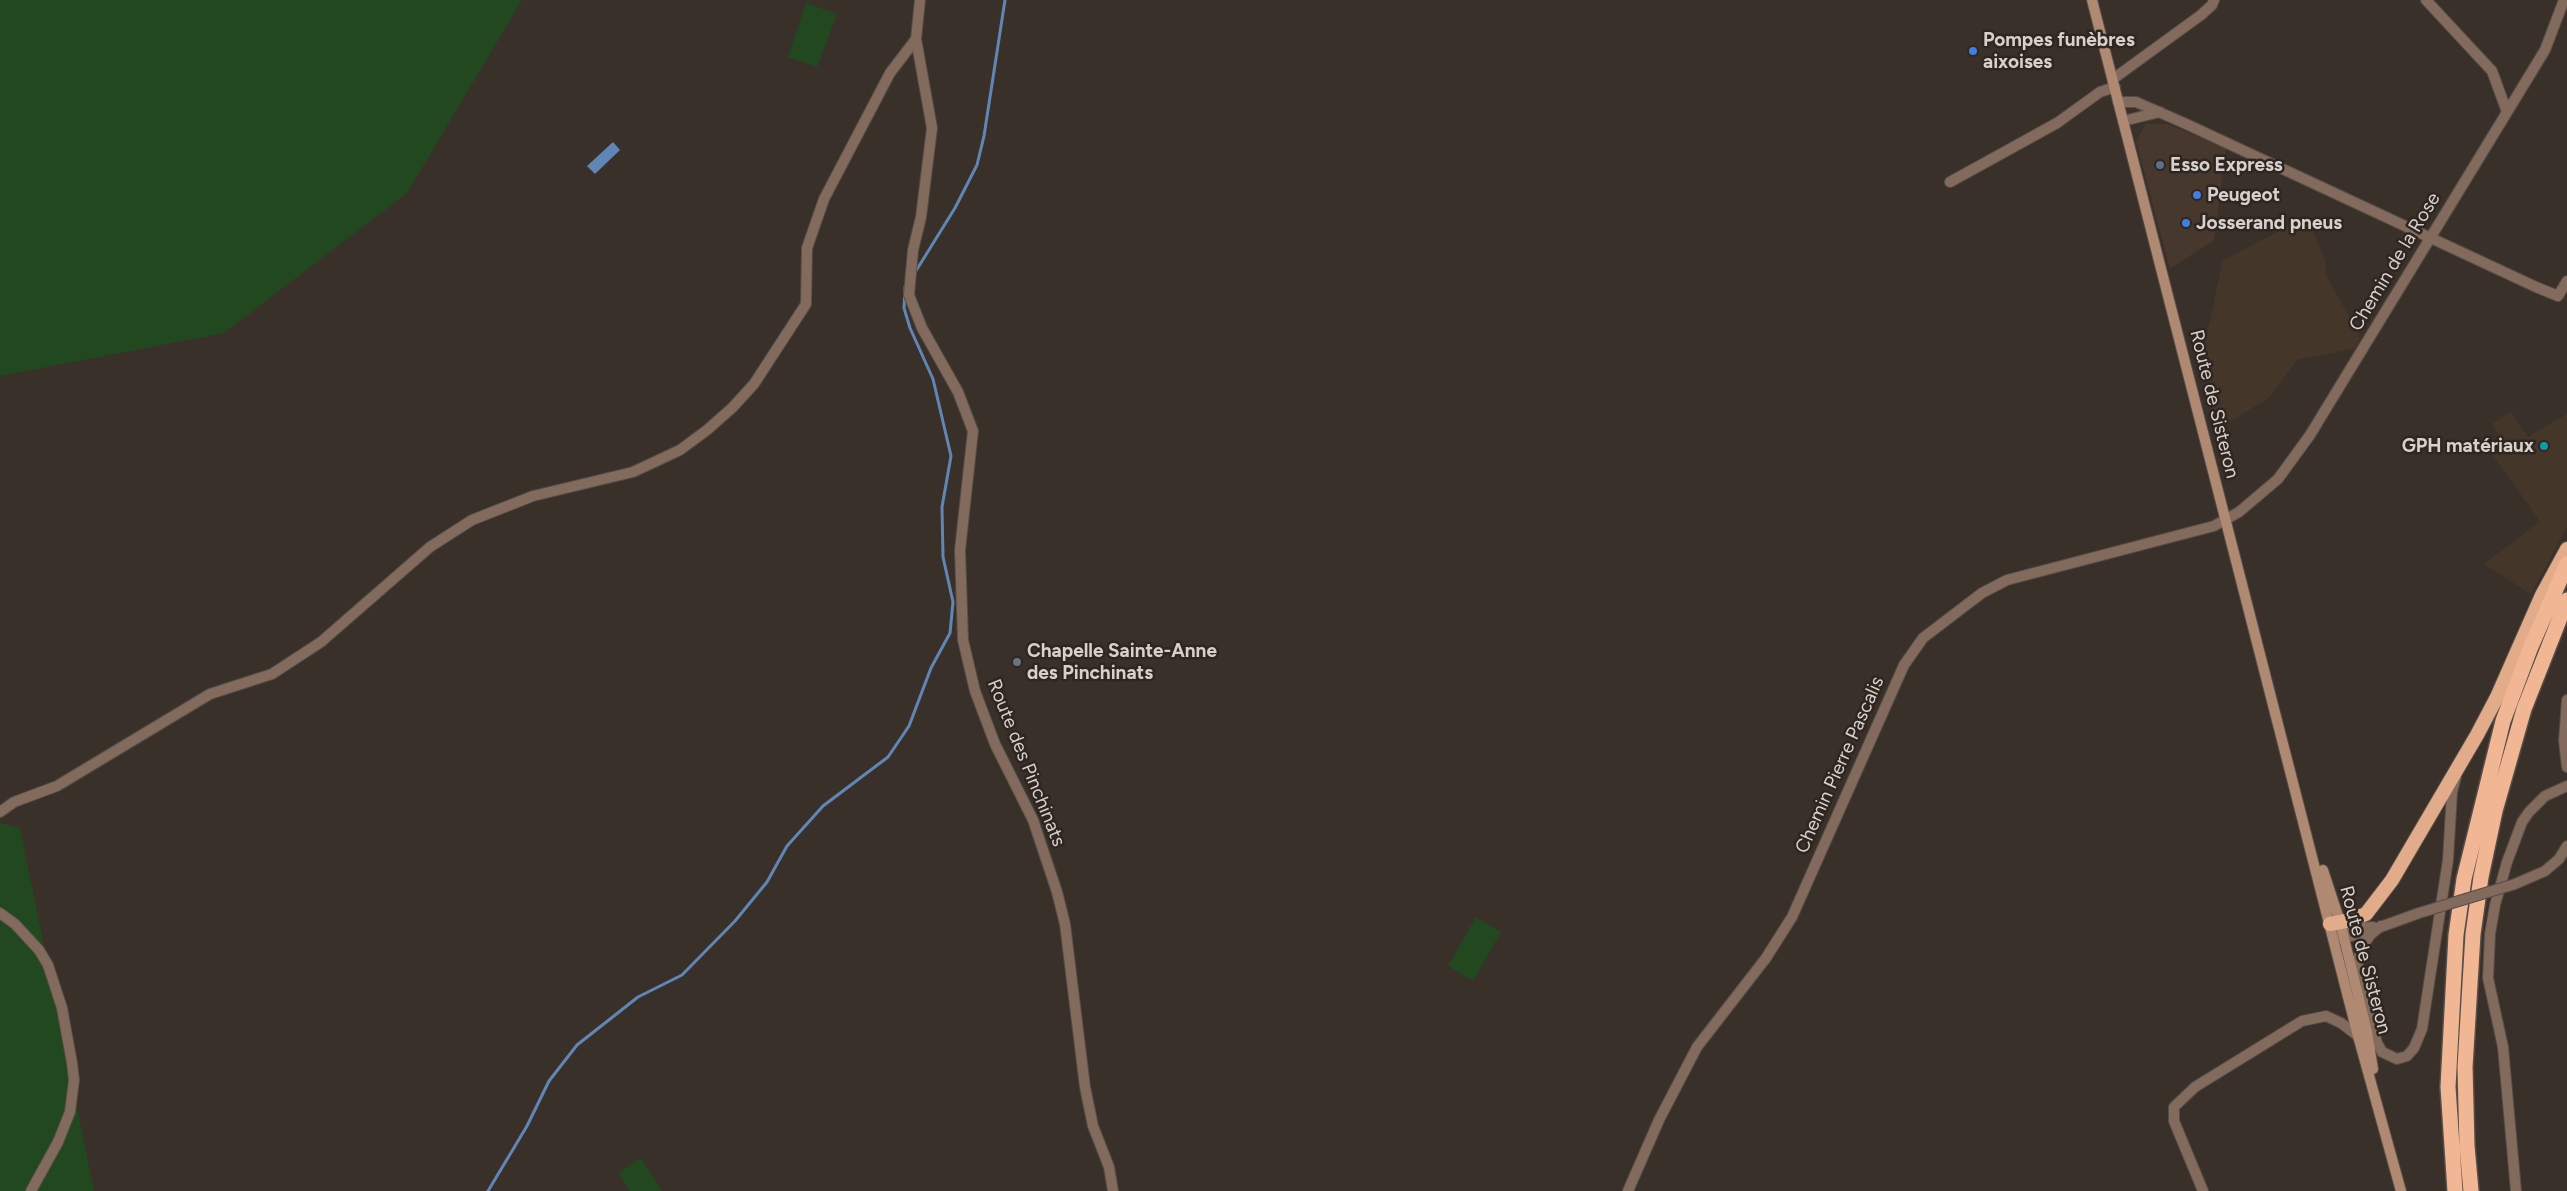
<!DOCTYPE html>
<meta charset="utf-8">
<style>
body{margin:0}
canvas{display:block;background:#39302a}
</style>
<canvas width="2567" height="1191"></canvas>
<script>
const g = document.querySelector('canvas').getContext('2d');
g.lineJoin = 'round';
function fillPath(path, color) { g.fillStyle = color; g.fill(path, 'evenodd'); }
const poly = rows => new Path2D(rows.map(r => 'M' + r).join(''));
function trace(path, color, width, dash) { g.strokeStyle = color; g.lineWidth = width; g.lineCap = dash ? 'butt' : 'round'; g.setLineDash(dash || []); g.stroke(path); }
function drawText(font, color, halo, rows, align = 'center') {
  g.font = font + ' Figtree,sans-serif'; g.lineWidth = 5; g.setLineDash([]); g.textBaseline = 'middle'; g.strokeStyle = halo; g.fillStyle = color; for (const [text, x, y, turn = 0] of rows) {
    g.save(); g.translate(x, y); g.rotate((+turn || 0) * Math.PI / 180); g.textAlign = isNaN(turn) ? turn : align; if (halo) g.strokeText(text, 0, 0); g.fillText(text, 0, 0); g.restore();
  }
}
fillPath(poly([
 [2146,124,2167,124,2226,148,2214,240,2170,269,2136,141]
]), '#47382e');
fillPath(poly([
 [2307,217,2325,260,2326,275,2361,338,2355,348,2297,360,2269,398,2216,430,2205,343,2223,260],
 [2511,412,2528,437,2567,414,2567,527,2531,594,2484,564,2540,521,2487,447,2501,438,2492,424]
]), '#45362a');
fillPath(poly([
 [0,0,522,0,407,193,224,333,0,376],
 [806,3,837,14,817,67,788,57],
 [0,823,20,828,94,1191,0,1191],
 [1476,917,1501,932,1473,981,1448,966],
 [641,1158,662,1191,630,1191,618,1173]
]), '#21481e');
fillPath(poly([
 [613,142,620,150,595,174,587,166]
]), '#6086b5');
trace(poly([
 [914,274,955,208,977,165,984,136,1005,0],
 [488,1191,527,1126,549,1081,577,1045,638,997,682,975,735,921,767,882,787,846,823,806,888,757,909,726,931,668,950,633,953,602,943,557,942,507,951,456,933,379,910,328,904,308,905,287]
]), '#6086b5', 3);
const minor = poly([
 [2426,0,2492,71,2507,112],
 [2113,79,2201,15,2212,5,2214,0],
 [2118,102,2136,102,2184,123,2536,287,2558,296,2567,281],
 [2123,121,2160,112],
 [1950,182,2057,123,2100,92,2115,87],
 [0,812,14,802,57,786,210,694,272,674,321,642,430,547,472,520,533,496,633,472,680,450,707,430,732,408,754,384,806,304,807,248,824,199,890,73,916,39],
 [0,913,15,924,39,950,48,965,62,1008,72,1063,74,1080,70,1112,58,1142,31,1191],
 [1628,1191,1659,1120,1697,1047,1766,958,1792,917,1904,665,1923,638,1982,593,2007,580,2214,526,2239,512,2278,479,2310,435,2545,50,2564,0],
 [2203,1191,2174,1121,2174,1107,2195,1087,2302,1021,2326,1016,2341,1023,2358,1036],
 [2516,1191,2503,1047,2488,978,2490,934,2495,905,2507,862,2522,822,2529,812,2545,796,2567,786]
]);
const tertiary = poly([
 [920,0,916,39,932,128,921,217,913,250,909,295,922,328,958,392,973,431,960,550,963,640,975,691,995,744,1033,820,1057,892,1065,924,1085,1087,1093,1126,1109,1167,1113,1191],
 [2567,700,2564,741,2567,767],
 [2515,884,2545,871,2559,859,2567,846],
 [2381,926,2370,935,2363,946,2358,959,2358,970,2377,1043,2382,1052,2397,1059,2407,1056,2414,1048,2422,1029,2448,860,2452,792,2456,777],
 [2335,929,2373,927],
 [2335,939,2361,934,2419,913]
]);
const secondary = poly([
 [2092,0,2358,1036,2401,1191],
 [2323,870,2340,922,2367,1032,2373,1069]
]);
const trunk = poly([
 [2330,924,2351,920,2366,914,2392,880,2477,735,2497,697,2542,595,2567,549]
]);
const motorway = poly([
 [2455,1191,2448,1087,2456,935,2464,879,2503,721,2530,649,2567,564],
 [2471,1191,2467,1146,2465,1067,2473,934,2481,877,2495,811,2524,709,2567,600]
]);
trace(minor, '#554d47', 12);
trace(tertiary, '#554d47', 12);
trace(secondary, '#554d47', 12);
trace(trunk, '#554d47', 16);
trace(motorway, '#554d47', 18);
trace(minor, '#826a5c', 10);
trace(tertiary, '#826a5c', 10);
trace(secondary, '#af8972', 10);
trace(trunk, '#e2ac8b', 14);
trace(motorway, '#f1b693', 15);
const tertiaryBridge = poly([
 [2419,913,2515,884]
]);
trace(tertiaryBridge, '#554d47', 12, []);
trace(tertiaryBridge, '#826a5c', 10);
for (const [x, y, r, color] of [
 [1973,51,5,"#3f7fe0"],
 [2160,165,5,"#5c6f8a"],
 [2197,195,5,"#3f7fe0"],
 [2186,223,5,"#3f7fe0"],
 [2544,446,5,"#0f9aa8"],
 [1017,662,5,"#6b7280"]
]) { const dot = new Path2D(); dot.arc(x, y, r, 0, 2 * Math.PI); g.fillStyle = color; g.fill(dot); trace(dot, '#2f2620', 2); }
drawText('bold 19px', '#d7d0cd', '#2f2620', [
 ["Pompes funèbres",1983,40],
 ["aixoises",1983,62],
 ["Esso Express",2170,165],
 ["Peugeot",2207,195],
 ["Josserand pneus",2196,223],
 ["GPH matériaux",2534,446,"right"],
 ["Chapelle Sainte-Anne",1027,651],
 ["des Pinchinats",1027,673]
], 'left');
drawText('19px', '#d7d0cd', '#2f2620', [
 ["Chemin de la Rose",2395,262,-59],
 ["Route de Sisteron",2214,404,76],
 ["Route des Pinchinats",1026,763,68],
 ["Chemin Pierre Pascalis",1840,765,-66],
 ["Route de Sisteron",2365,960,75]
]);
</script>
